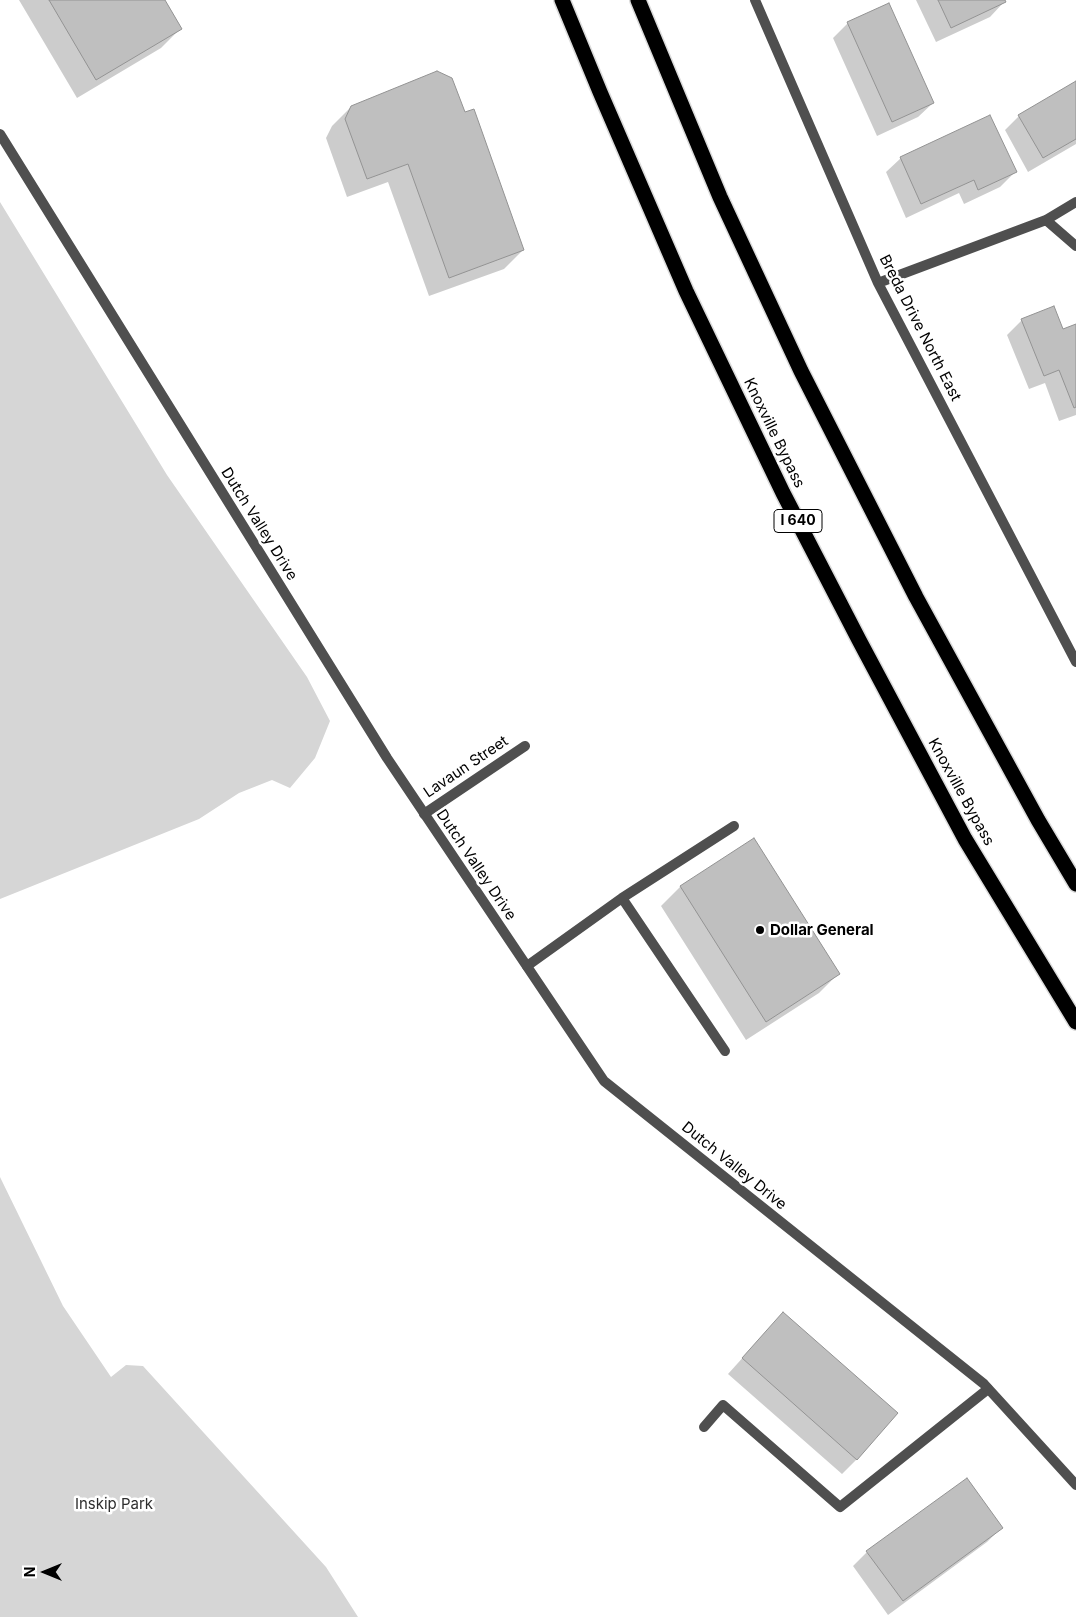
<!DOCTYPE html>
<style>
body{margin:0}
#map{position:relative;width:1076px;height:1617px;overflow:hidden;background:#fff;font-family:Inter,sans-serif}
canvas{display:block}
.north{position:absolute;left:20px;top:1547px;width:50px;height:50px;-webkit-text-stroke:4px #fff;paint-order:stroke;rotate:270deg;font-size:14px;font-weight:700;line-height:20px;text-align:center;color:#000}
.north::after{content:'';display:block;margin:auto;width:18px;height:22px;background:#000;clip-path:polygon(50% 0,100% 100%,50% 72%,0 100%)}
</style>
<div id="map">
<canvas width="1076" height="1617"></canvas>
<div class="north">N</div>
</div>
<script>
const g = document.querySelector('canvas').getContext('2d');
g.lineJoin = 'round';
function fillPath(path, color) { g.fillStyle = color; g.fill(path, 'evenodd'); }
const poly = rows => new Path2D(rows.map(r => 'M' + r).join(''));
function trace(path, color, width, dash) { g.strokeStyle = color; g.lineWidth = width; g.lineCap = dash ? 'butt' : 'round'; g.setLineDash(dash || []); g.stroke(path); }
function drawText(font, color, halo, rows, align = 'center') {
  g.font = font + ' Inter,sans-serif'; g.lineWidth = 5; g.setLineDash([]); g.textBaseline = 'middle'; g.strokeStyle = halo; g.fillStyle = color; for (const [text, x, y, turn = 0] of rows) {
    g.save(); g.translate(x, y); g.rotate((+turn || 0) * Math.PI / 180); g.textAlign = isNaN(turn) ? turn : align; if (halo) g.strokeText(text, 0, 0); g.fillText(text, 0, 0); g.restore();
  }
}
fillPath(poly([
 [0,202,167,475,307,677,330,721,315,758,290,788,272,780,239,793,199,819,0,899],
 [0,1177,63,1306,111,1377,126,1365,143,1366,326,1567,358,1617,0,1617]
]), '#d6d6d6');
fillPath(poly([
 [19,0,163,0,180,29,161,48,77,98],
 [916,0,1003,0,1004,2,990,17,936,42],
 [848,23,933,103,918,117,877,136,833,38],
 [1076,83,1076,144,1028,172,1005,130,1019,116],
 [351,107,464,114,523,250,504,269,429,296,388,182,347,197,326,138,332,126],
 [901,158,1015,172,1000,187,964,204,959,193,906,218,886,172],
 [1022,320,1062,331,1076,326,1076,415,1059,421,1045,383,1029,389,1007,335],
 [753,840,838,974,819,993,746,1040,661,906,680,887],
 [783,1313,857,1459,842,1474,728,1374],
 [1001,1528,987,1542,888,1615,853,1566,867,1552]
]), '#0003');
const building = poly([
 [49,0,165,0,182,29,96,80,49,0],
 [938,0,1005,0,1006,2,951,28,938,0],
 [889,3,934,103,892,122,847,22,889,3],
 [437,71,452,78,465,112,474,109,524,250,449,278,408,164,367,179,345,119,351,106,437,71],
 [1076,81,1076,139,1043,158,1018,115,1076,81],
 [990,115,1017,172,978,190,974,180,921,204,900,157,990,115],
 [1054,306,1063,329,1076,324,1076,407,1074,408,1059,370,1044,376,1021,319,1054,306],
 [754,838,840,974,766,1022,680,886,754,838],
 [783,1312,898,1413,857,1460,742,1358,783,1312],
 [967,1478,1003,1528,903,1601,866,1551,967,1478]
]);
fillPath(building, '#bfbfbf');
trace(building, '#939393', 1);
const motorway = poly([
 [562,0,600,92,686,291,783,493,859,640,965,839,1076,1022],
 [638,0,720,197,801,371,916,597,1038,820,1076,884]
]);
trace(motorway, '#dbdbdb', 18);
trace(poly([
 [622,898,725,1051],
 [527,966,622,898,734,826],
 [704,1427,723,1405,840,1507,988,1389]
]), '#4f4f4f', 10);
trace(poly([
 [755,0,878,283,1076,662],
 [1046,220,1076,246],
 [878,283,1046,220,1076,202],
 [424,814,525,746]
]), '#4f4f4f', 10);
trace(poly([
 [0,134,387,758,604,1081,984,1384,1076,1485]
]), '#4f4f4f', 10);
trace(motorway, '#000', 15);
for (const [x, y, r, color] of [
 [760,930,5,"#000"]
]) { const dot = new Path2D(); dot.arc(x, y, r, 0, 2 * Math.PI); g.fillStyle = color; g.fill(dot); trace(dot, '#fff', 2); }
for (const [x, y, w] of [
 [798,521,48]
]) { const box = new Path2D(); box.roundRect(x - w / 2, y - 11.5, w, 23, 4); g.fillStyle = '#fff'; g.fill(box); trace(box, '#000', 1); }
drawText('bold 14px', '#000', null, [
 ["I 640",798,521]
]);
drawText('15px', '#000', '#fff', [
 ["Breda Drive North East",920,328,63],
 ["Knoxville Bypass",774,433,64],
 ["Dutch Valley Drive",259,524,58],
 ["Lavaun Street",466,767,-34],
 ["Knoxville Bypass",961,792,61],
 ["Dutch Valley Drive",476,865,56],
 ["Dutch Valley Drive",734,1166,39]
]);
drawText('bold 15px', '#000', '#fff', [
 ["Dollar General",770,930]
], 'left');
drawText('15px', '#2d2d2d', '#fff', [
 ["Inskip Park",114,1504]
]);
</script>
